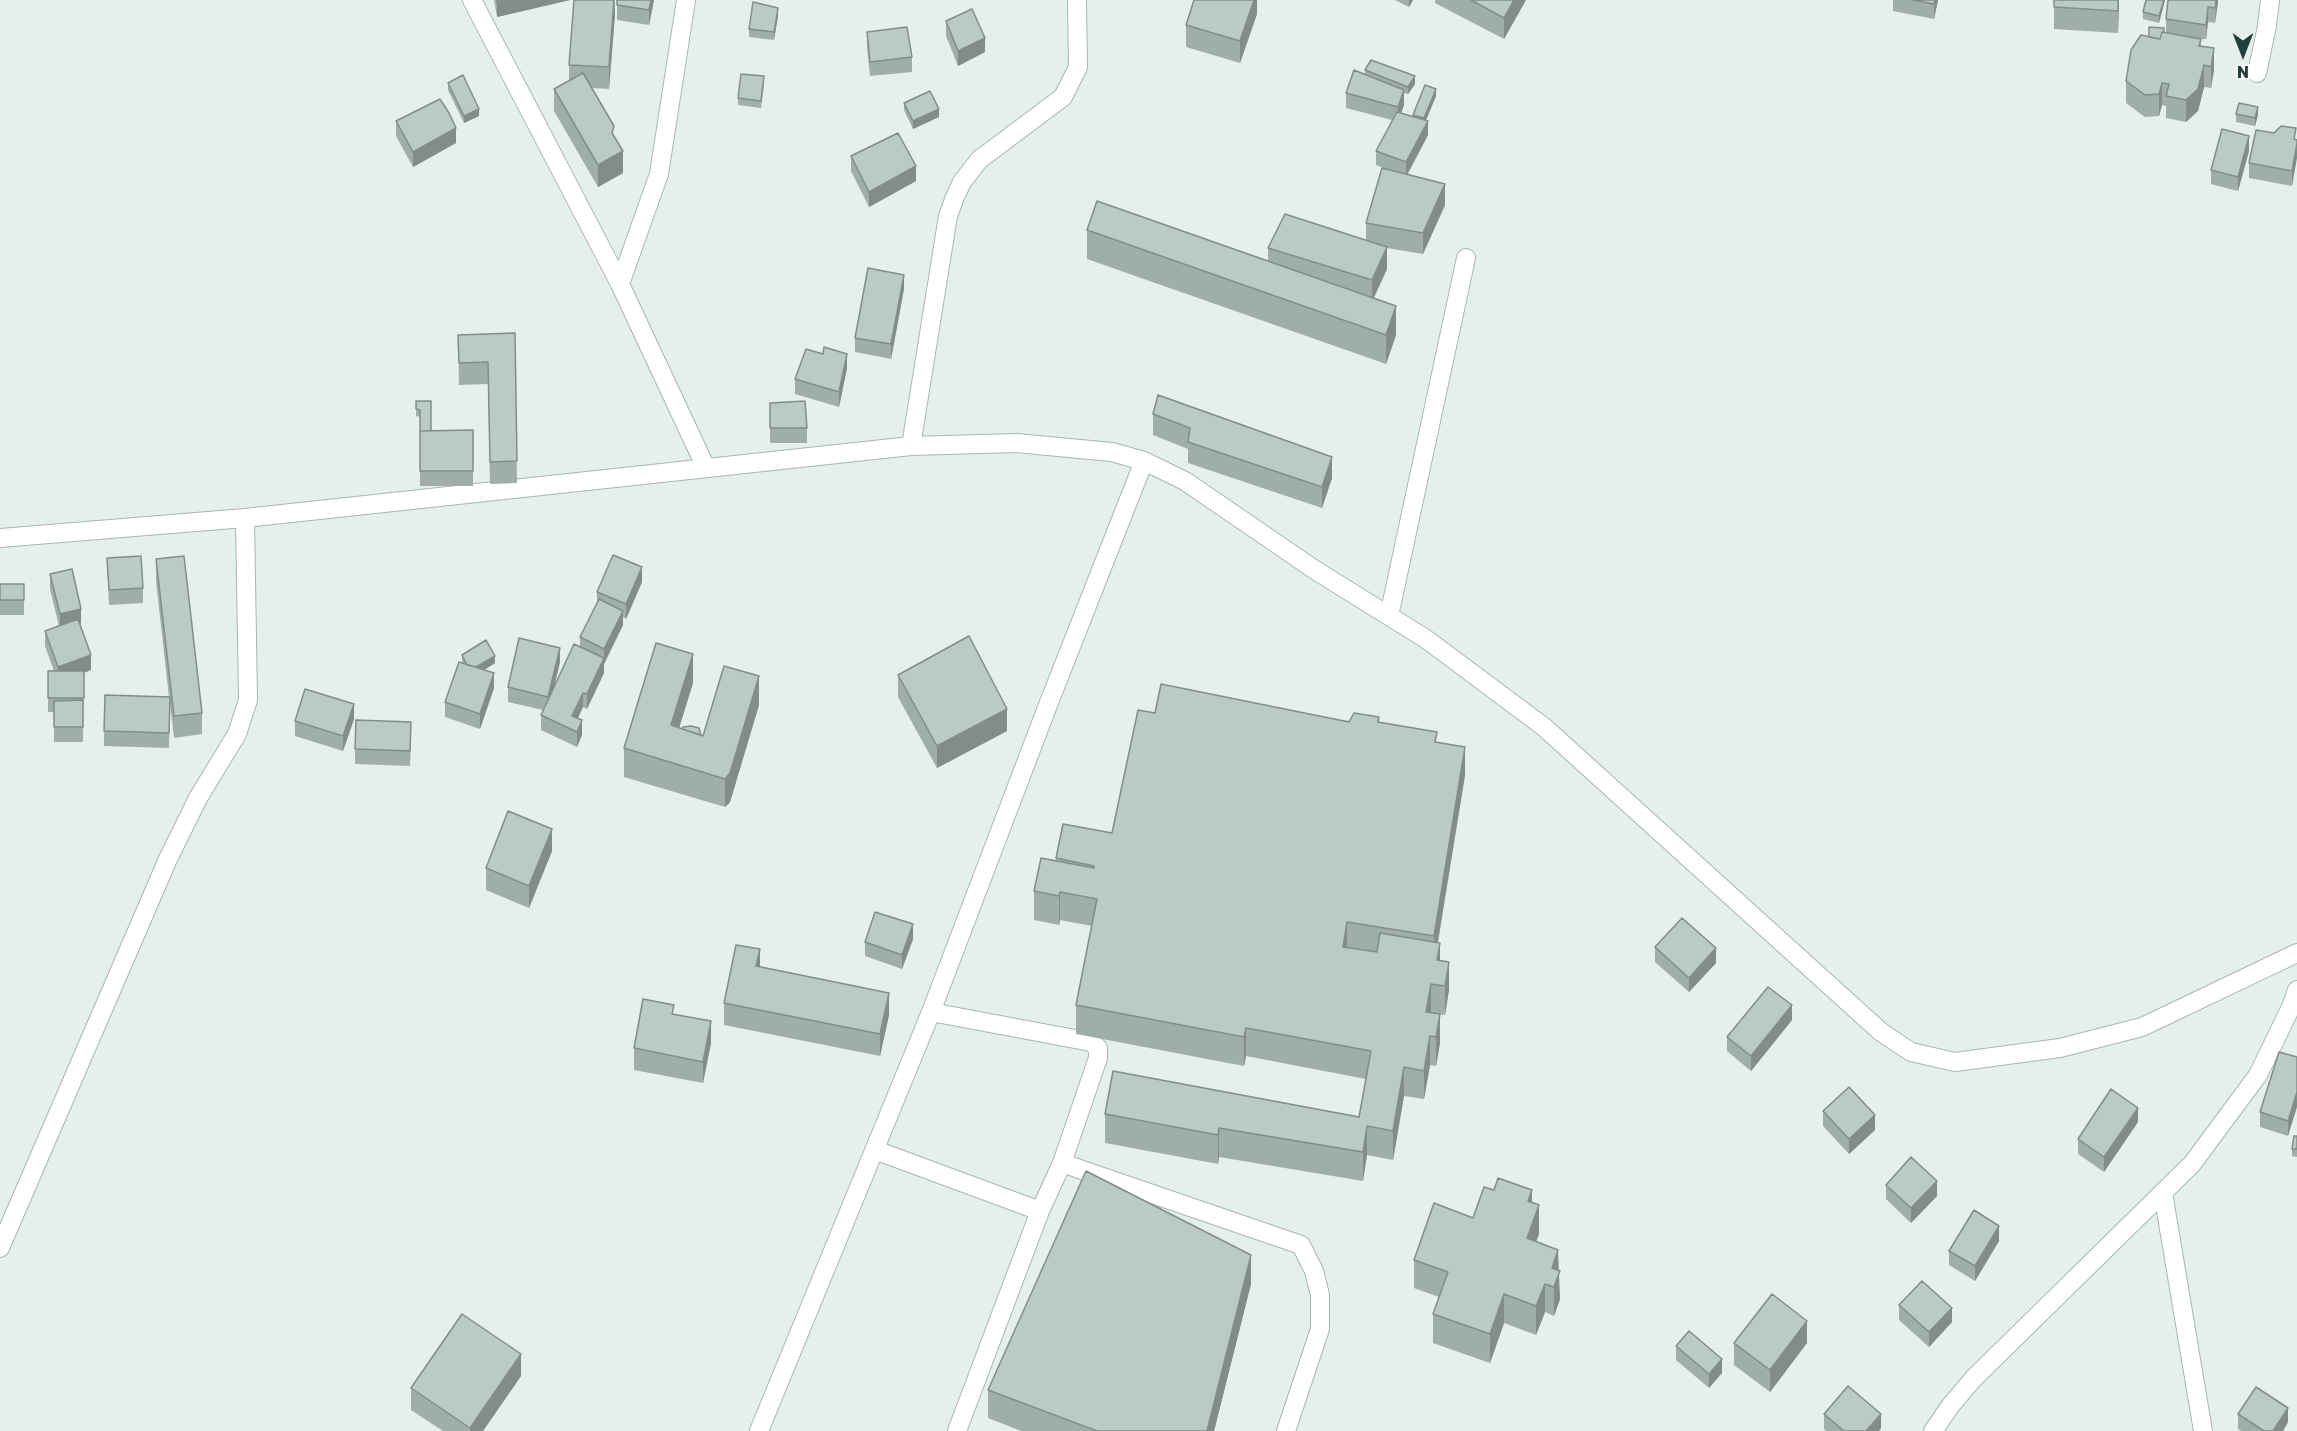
<!DOCTYPE html>
<style>
body{margin:0}
#map{position:relative;width:2297px;height:1431px;overflow:hidden;background:#e5efeb;font-family:"Golos Text",sans-serif}
canvas{display:block}
.north{position:absolute;left:2213px;top:24px;width:60px;height:60px;-webkit-text-stroke:4px #f6fbf9;paint-order:stroke;rotate:180deg;font-size:16px;font-weight:700;line-height:24px;text-align:center;color:#23413c}
.north::after{content:'';display:block;margin:auto;width:21px;height:27px;background:#23413c;clip-path:polygon(50% 0,100% 100%,50% 72%,0 100%)}
</style>
<div id="map">
<canvas width="2297" height="1431"></canvas>
<div class="north">N</div>
</div>
<script>
const g = document.querySelector('canvas').getContext('2d');
g.lineJoin = 'round';
const poly = rows => new Path2D(rows.map(r => 'M' + r).join(''));
function trace(path, color, width, dash) { g.strokeStyle = color; g.lineWidth = width; g.lineCap = dash ? 'butt' : 'round'; g.setLineDash(dash || []); g.stroke(path); }
function fillPath(path, color) { g.fillStyle = color; g.fill(path, 'evenodd'); }
const minor = poly([
 [472,0,620,284,706,468],
 [2257,73,2267,26,2270,0],
 [620,284,659,174,686,0],
 [911,446,948,216,955,197,962,182,979,160,1063,97,1078,67,1077,0],
 [0,538,245,518,911,446,1016,443,1112,452,1144,461,1185,481,1315,570,1426,639,1544,727,1881,1032,1911,1052,1955,1062,2060,1048,2142,1027,2297,953],
 [1389,616,1466,258],
 [931,1012,1091,1042,1098,1048,1098,1058,1062,1163,1040,1211,957,1431],
 [875,1150,1040,1211],
 [1062,1163,1301,1245,1314,1271,1320,1295,1320,1329,1286,1431],
 [2163,1193,2203,1431],
 [0,1248,168,859,198,798,237,734,248,700,245,518],
 [759,1431,931,1012,1048,705,1144,461]
]);
const secondary = poly([
 [1933,1431,1951,1405,1974,1378,2192,1164,2258,1075,2291,1007,2297,990]
]);
trace(minor, '#a7b7b3', 20);
trace(secondary, '#a3bbb5', 20);
trace(minor, '#fff', 18);
trace(secondary, '#fff', 18);
fillPath(poly([
 [494,0,570,0,497,17],
 [615,0,615,14,609,89,592,88,623,173,598,187,554,111,554,89,569,81,569,65],
 [617,0,654,0,649,25,617,20],
 [1257,0,1257,14,1240,63,1186,47,1186,25],
 [1395,0,1413,0,1409,7],
 [1435,0,1526,0,1504,39,1435,3],
 [1893,0,1938,0,1934,19,1893,11],
 [2054,0,2119,0,2118,33,2054,29],
 [2165,0,2159,23,2143,19,2143,12],
 [2218,0,2215,23,2208,22,2206,39,2201,39,2201,46,2214,70,2211,88,2204,87,2198,111,2186,122,2166,118,2166,106,2162,105,2159,116,2145,117,2126,103,2126,81,2149,37,2166,32,2166,19],
 [778,16,774,40,749,37,749,29],
 [946,21,985,52,958,66,946,36],
 [867,32,912,57,912,72,870,76,867,46],
 [1365,70,1415,84,1408,94,1404,93,1404,105,1401,113,1413,117,1413,115,1436,96,1426,120,1428,135,1408,174,1445,205,1423,254,1387,248,1387,269,1374,298,1396,335,1386,364,1087,259,1087,230,1268,261,1268,248,1366,240,1366,223,1386,169,1376,165,1376,151,1392,120,1346,108,1346,93,1365,75],
 [448,83,479,116,464,123,448,90],
 [764,84,761,108,738,105,738,98],
 [904,103,939,117,913,129,904,110],
 [2236,114,2258,115,2255,126,2236,122],
 [396,121,456,143,413,167,396,136],
 [2296,140,2292,186,2249,178,2249,163],
 [2249,151,2238,191,2211,184,2211,170],
 [851,156,916,181,869,207,851,171],
 [904,289,891,359,855,352,855,338],
 [515,333,517,483,490,484,488,384,459,385,458,335],
 [823,354,847,368,839,407,795,394,795,379],
 [416,401,431,431,473,430,473,486,420,486,420,417,416,416],
 [770,403,807,428,807,443,770,443],
 [1153,414,1332,478,1322,508,1188,463,1188,449,1153,435],
 [107,558,143,588,143,603,109,605],
 [156,559,202,713,202,734,174,738,170,703,169,748,104,746,104,731,169,697,156,581],
 [50,574,81,623,80,624,91,670,84,673,83,742,54,742,54,712,48,712,48,671,54,671,45,646,45,631,59,626,50,589],
 [642,582,626,619,623,617,623,625,604,664,604,673,587,709,583,707,578,718,582,735,577,747,541,730,541,715,543,710,508,702,508,687,560,662,554,687,580,647,580,637,597,603,597,592],
 [0,584,24,584,24,615,0,615],
 [462,655,495,663,484,670,494,688,480,729,445,717,445,702,462,663],
 [898,675,1007,731,937,768,898,697],
 [693,683,679,728,703,736,759,705,730,802,725,807,624,777,624,748],
 [1155,713,1379,722,1437,742,1465,775,1438,942,1440,960,1449,990,1445,1015,1431,1013,1440,1043,1436,1066,1430,1065,1424,1099,1404,1096,1393,1160,1367,1155,1363,1181,1219,1157,1218,1164,1105,1143,1105,1114,1359,1117,1366,1079,1246,1056,1244,1066,1076,1034,1076,1005,1092,926,1060,920,1059,925,1034,920,1034,891,1056,861,1056,858,1112,833],
 [354,719,343,751,295,736,295,721],
 [411,737,410,766,355,764,355,749],
 [552,851,529,908,486,890,486,868],
 [913,939,902,969,865,956,865,942],
 [1655,947,1716,963,1689,992,1655,962],
 [760,967,889,1015,880,1056,724,1025,724,1003],
 [1792,1020,1751,1071,1727,1051,1727,1037],
 [711,1043,703,1083,634,1070,634,1048],
 [2297,1057,2288,1136,2260,1127,2260,1112],
 [1823,1111,1875,1130,1849,1154,1823,1126],
 [2138,1122,2104,1172,2078,1154,2078,1139],
 [2297,1136,2297,1157,2292,1156,2292,1149],
 [1886,1185,1937,1196,1911,1223,1886,1199],
 [1532,1202,1539,1234,1536,1241,1558,1270,1560,1299,1554,1316,1545,1312,1536,1335,1504,1323,1490,1363,1433,1343,1433,1314,1439,1297,1414,1288,1414,1260,1473,1218],
 [1999,1241,1975,1281,1949,1265,1949,1251],
 [1251,1284,1214,1431,1021,1431,988,1418,988,1390],
 [1899,1305,1952,1322,1929,1347,1899,1320],
 [1734,1343,1807,1343,1770,1392,1734,1365],
 [1676,1346,1722,1373,1709,1388,1676,1360],
 [521,1376,483,1431,443,1431,411,1410,411,1388],
 [1824,1414,1881,1428,1879,1431,1826,1431,1824,1429],
 [2238,1414,2288,1422,2283,1431,2241,1431,2238,1429]
]), '#a0aea9');
fillPath(poly([
 [508,0,570,0,497,17,497,2],
 [614,0,615,14,609,89,609,67],
 [651,0,654,0,649,25,649,10],
 [1254,0,1257,0,1257,14,1240,63,1240,41],
 [1409,0,1413,0,1409,7],
 [1514,0,1526,0,1504,39,1504,18],
 [1935,0,1938,0,1934,19,1934,4],
 [2118,0,2119,0,2118,33],
 [2164,0,2165,0,2159,23,2159,16],
 [2216,0,2218,0,2218,3,2215,23],
 [2208,7,2208,22,2206,39,2206,25],
 [778,8,778,16,774,40,774,32],
 [985,38,985,52,958,66,958,51],
 [2214,48,2214,70,2211,88,2211,67],
 [2204,65,2204,87,2198,111,2186,122,2186,100],
 [1415,76,1415,84,1408,94,1408,87],
 [2162,83,2162,105,2159,116,2159,94],
 [1436,89,1436,96,1424,125,1424,118],
 [1404,90,1404,105,1398,122,1398,107],
 [2258,107,2258,115,2255,126,2255,118],
 [479,109,479,116,464,123,464,116],
 [939,109,939,117,913,129,913,121],
 [1428,121,1428,135,1406,176,1406,162],
 [456,128,456,143,413,167,413,152],
 [2249,136,2249,151,2238,191,2238,177],
 [2297,143,2297,158,2292,186,2292,171],
 [623,151,623,173,598,187,598,165],
 [916,166,916,181,869,207,869,192],
 [1445,184,1445,205,1423,254,1423,233],
 [1387,247,1387,269,1372,301,1372,280],
 [904,275,904,289,891,359,891,344],
 [1396,306,1396,335,1386,364,1386,335],
 [847,354,847,368,839,407,839,392],
 [1332,457,1332,478,1322,508,1322,487],
 [642,567,642,582,626,619,626,604],
 [81,609,81,623,60,629,60,614],
 [623,611,623,625,604,664,604,673,587,709,587,694,604,658,604,649],
 [560,648,560,662,548,712,548,697],
 [693,654,693,683,671,754,671,725],
 [91,655,91,670,58,682,58,667],
 [495,656,495,663,471,678,471,670],
 [494,673,494,688,480,729,480,714],
 [759,676,759,705,730,802,725,807,725,779],
 [583,693,583,707,572,730,572,716],
 [354,704,354,719,343,751,343,736],
 [1007,709,1007,731,937,768,937,746],
 [582,720,582,735,577,747,577,732],
 [1465,747,1465,775,1434,965,1434,936],
 [552,829,552,851,529,908,529,886],
 [1060,892,1060,920,1059,925,1059,896],
 [1347,922,1347,951,1343,947],
 [913,924,913,939,902,969,902,955],
 [1440,943,1440,971,1437,960],
 [1716,948,1716,963,1689,992,1689,978],
 [760,949,760,971,756,966],
 [1449,962,1449,990,1445,1015,1445,986],
 [1431,984,1431,1013,1426,1012],
 [889,993,889,1015,880,1056,880,1034],
 [1792,1005,1792,1020,1751,1071,1751,1056],
 [1440,1014,1440,1043,1436,1066,1436,1037],
 [711,1021,711,1043,703,1083,703,1062],
 [1246,1028,1246,1056,1244,1066,1244,1037],
 [1430,1036,1430,1065,1424,1099,1424,1071],
 [1404,1067,1404,1096,1393,1160,1393,1131],
 [2297,1092,2297,1107,2288,1136,2288,1121],
 [2138,1108,2138,1122,2104,1172,2104,1157],
 [1875,1115,1875,1130,1849,1154,1849,1139],
 [1367,1126,1367,1155,1363,1181,1363,1152],
 [1219,1128,1219,1157,1218,1164,1218,1135],
 [1937,1181,1937,1196,1911,1223,1911,1208],
 [1532,1190,1532,1219,1528,1201],
 [1539,1205,1539,1234,1527,1267,1527,1238],
 [1999,1226,1999,1241,1975,1281,1975,1266],
 [1558,1250,1560,1299,1554,1316,1554,1287,1552,1268],
 [1251,1255,1251,1284,1214,1431,1207,1431],
 [1545,1284,1545,1312,1536,1335,1536,1306],
 [1504,1294,1504,1323,1490,1363,1490,1334],
 [1952,1308,1952,1322,1929,1347,1929,1332],
 [1807,1321,1807,1343,1770,1392,1770,1370],
 [521,1354,521,1376,483,1431,470,1431,470,1428],
 [1722,1359,1722,1373,1709,1388,1709,1374],
 [2288,1408,2288,1422,2283,1431,2273,1431],
 [1881,1414,1881,1428,1879,1431,1866,1431]
]), '#828d8a');
const building = poly([
 [497,0,508,0,497,2,497,0],
 [574,0,614,0,609,67,569,65,574,0],
 [617,0,651,0,649,10,617,5,617,0],
 [1194,0,1254,0,1240,41,1186,25,1194,0],
 [1471,0,1514,0,1504,18,1471,0],
 [1913,0,1935,0,1934,4,1913,0],
 [2054,0,2118,0,2118,11,2054,7,2054,0],
 [2146,0,2164,0,2159,16,2143,12,2146,0],
 [2168,0,2216,0,2215,8,2208,7,2206,25,2166,19,2168,0],
 [753,2,778,8,774,32,749,29,753,2],
 [972,9,985,38,958,51,946,21,972,9],
 [907,27,912,57,870,62,867,32,907,27],
 [2149,27,2164,28,2164,32,2162,32,2160,39,2149,37,2149,27],
 [2162,32,2201,39,2199,46,2214,48,2211,67,2204,65,2198,89,2186,100,2166,96,2169,84,2162,83,2159,94,2145,95,2126,81,2131,50,2141,35,2160,39,2162,32],
 [1371,60,1415,76,1408,87,1365,70,1371,60],
 [1354,70,1404,90,1398,107,1346,93,1354,70],
 [583,73,614,126,612,133,623,151,598,165,554,89,583,73],
 [741,74,764,76,761,101,738,98,741,74],
 [463,75,479,109,464,116,448,83,463,75],
 [1425,85,1436,89,1424,118,1413,115,1425,85],
 [930,91,939,109,913,121,904,103,930,91],
 [440,99,449,113,456,128,413,152,396,121,440,99],
 [2239,103,2258,107,2255,118,2236,114,2239,103],
 [1397,112,1428,121,1406,162,1376,151,1397,112],
 [2281,126,2296,128,2294,139,2297,140,2297,143,2292,171,2249,163,2256,130,2274,133,2281,126],
 [2222,129,2249,136,2238,177,2211,170,2222,129],
 [898,133,916,166,869,192,851,156,898,133],
 [1382,168,1445,184,1423,233,1366,223,1382,168],
 [1097,201,1396,306,1386,335,1087,230,1097,201],
 [1285,214,1387,247,1372,280,1268,248,1285,214],
 [868,268,904,275,891,344,855,338,868,268],
 [515,333,517,461,490,462,488,362,459,363,458,335,515,333],
 [824,347,847,354,839,392,795,379,806,349,823,354,824,347],
 [1158,395,1332,457,1322,487,1188,442,1190,428,1153,414,1158,395],
 [416,401,431,401,431,431,420,431,420,410,416,409,416,401],
 [805,401,807,428,770,428,770,403,805,401],
 [473,430,473,471,420,471,420,431,473,430],
 [613,555,642,567,626,604,597,592,613,555],
 [141,556,143,588,109,590,107,558,141,556],
 [184,556,202,713,174,716,156,559,184,556],
 [72,569,81,609,60,614,50,574,72,569],
 [0,584,24,584,24,600,0,600,0,584],
 [599,599,623,611,604,649,580,637,599,599],
 [78,619,91,655,58,667,45,631,78,619],
 [969,636,1007,709,937,746,898,675,969,636],
 [519,638,560,648,548,697,508,687,519,638],
 [486,640,495,656,476,667,467,665,462,655,486,640],
 [656,643,693,654,671,725,703,736,724,666,759,676,730,773,725,779,624,748,656,643],
 [574,644,604,658,587,694,583,693,572,716,582,720,577,732,541,715,574,644],
 [459,662,494,673,480,714,445,702,459,662],
 [48,671,84,671,84,698,48,698,48,671],
 [1161,684,1349,722,1354,713,1379,717,1378,722,1437,732,1435,742,1465,747,1434,936,1347,922,1343,947,1377,952,1380,933,1440,943,1437,960,1449,962,1445,986,1431,984,1426,1012,1440,1014,1436,1037,1430,1036,1424,1071,1404,1067,1393,1131,1367,1126,1363,1152,1219,1128,1218,1135,1105,1114,1113,1071,1359,1117,1371,1051,1246,1028,1244,1037,1076,1005,1097,899,1060,892,1059,896,1034,891,1041,858,1094,868,1094,866,1056,858,1063,824,1112,833,1138,710,1155,713,1161,684],
 [305,689,354,704,343,736,295,721,305,689],
 [105,695,170,697,169,733,104,731,105,695],
 [83,700,83,727,54,727,54,701,83,700],
 [356,720,411,722,410,751,355,749,356,720],
 [691,726,699,728,701,735,682,729,683,727,691,726],
 [508,811,552,829,529,886,486,868,508,811],
 [875,912,913,924,902,955,865,942,875,912],
 [1682,918,1716,948,1689,978,1655,947,1682,918],
 [736,945,760,949,756,966,889,993,880,1034,724,1003,736,945],
 [1768,987,1792,1005,1751,1056,1727,1037,1768,987],
 [643,999,674,1005,672,1014,711,1021,703,1062,634,1048,643,999],
 [2279,1052,2297,1057,2297,1092,2288,1121,2260,1112,2279,1052],
 [1849,1087,1875,1115,1849,1139,1823,1111,1849,1087],
 [2111,1089,2138,1108,2104,1157,2078,1139,2111,1089],
 [2294,1136,2297,1136,2297,1149,2292,1149,2294,1136],
 [1911,1157,1937,1181,1911,1208,1886,1185,1911,1157],
 [1086,1171,1251,1255,1207,1431,1097,1431,988,1390,1086,1171],
 [1498,1178,1532,1190,1528,1201,1539,1205,1527,1238,1558,1250,1552,1268,1560,1271,1554,1287,1545,1284,1536,1306,1504,1294,1490,1334,1433,1314,1448,1272,1414,1260,1434,1203,1473,1218,1484,1187,1494,1190,1498,1178],
 [1974,1210,1999,1226,1975,1266,1949,1251,1974,1210],
 [1922,1281,1952,1308,1929,1332,1899,1305,1922,1281],
 [1772,1294,1807,1321,1770,1370,1734,1343,1772,1294],
 [462,1314,521,1354,470,1428,411,1388,462,1314],
 [1689,1331,1722,1359,1709,1374,1676,1346,1689,1331],
 [1848,1386,1881,1414,1866,1431,1844,1431,1824,1414,1848,1386],
 [2256,1387,2288,1408,2273,1431,2264,1431,2238,1414,2256,1387]
]);
fillPath(building, '#bacac5');
trace(building, '#828d8a', 1.5);
</script>
